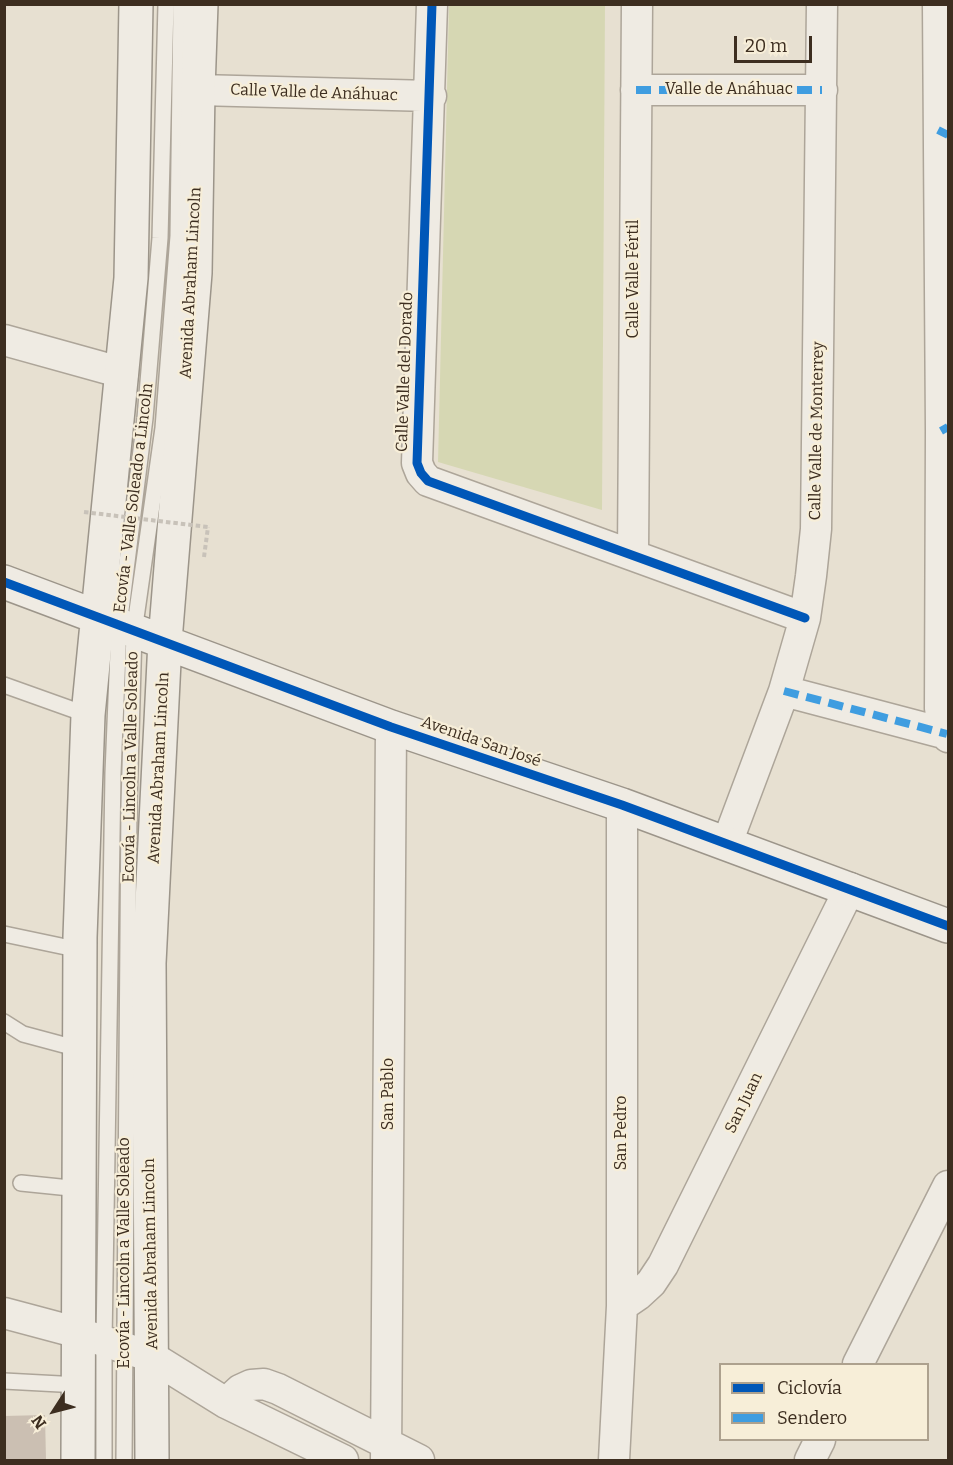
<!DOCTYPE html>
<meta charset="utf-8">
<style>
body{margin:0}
#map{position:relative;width:953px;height:1465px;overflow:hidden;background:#e7e0d1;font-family:Bitter,serif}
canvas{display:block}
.frame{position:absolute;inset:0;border:6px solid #3d2e20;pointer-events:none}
.legend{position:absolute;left:719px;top:1363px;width:210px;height:78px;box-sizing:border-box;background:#f7eed8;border:2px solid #ada18e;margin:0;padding:8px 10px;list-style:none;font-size:18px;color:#3d2e20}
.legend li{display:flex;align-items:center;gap:12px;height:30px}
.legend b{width:30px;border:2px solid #ada18e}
.north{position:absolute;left:24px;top:1381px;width:60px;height:60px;-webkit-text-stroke:4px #f7eed8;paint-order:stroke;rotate:234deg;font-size:16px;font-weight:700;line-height:24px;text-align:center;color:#3d2e20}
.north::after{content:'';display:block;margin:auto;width:21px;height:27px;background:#3d2e20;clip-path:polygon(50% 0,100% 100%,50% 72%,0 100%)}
.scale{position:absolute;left:734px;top:36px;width:78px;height:27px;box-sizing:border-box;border:3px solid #3d2e20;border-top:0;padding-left:8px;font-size:18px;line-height:21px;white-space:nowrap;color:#3d2e20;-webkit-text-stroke:4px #f7eed8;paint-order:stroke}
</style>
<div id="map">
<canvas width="953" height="1465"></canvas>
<div class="frame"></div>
<ul class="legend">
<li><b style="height:8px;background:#0057b8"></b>Ciclovía</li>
<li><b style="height:8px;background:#3f9de0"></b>Sendero</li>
</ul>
<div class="north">N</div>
<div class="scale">20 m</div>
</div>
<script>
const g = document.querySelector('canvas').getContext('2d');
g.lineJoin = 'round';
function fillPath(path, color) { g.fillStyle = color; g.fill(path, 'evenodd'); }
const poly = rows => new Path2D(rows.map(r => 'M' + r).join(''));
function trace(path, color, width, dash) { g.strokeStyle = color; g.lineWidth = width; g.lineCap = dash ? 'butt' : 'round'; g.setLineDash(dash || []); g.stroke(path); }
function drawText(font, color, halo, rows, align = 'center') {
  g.font = font + ' Bitter,serif'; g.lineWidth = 4.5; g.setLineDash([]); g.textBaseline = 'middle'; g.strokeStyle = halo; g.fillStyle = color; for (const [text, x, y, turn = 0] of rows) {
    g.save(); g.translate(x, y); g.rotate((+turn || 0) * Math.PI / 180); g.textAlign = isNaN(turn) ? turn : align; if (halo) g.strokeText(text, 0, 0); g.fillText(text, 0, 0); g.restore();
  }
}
fillPath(poly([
 [449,5,605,5,602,510,438,462]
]), '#d6d7b3');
fillPath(poly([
 [45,1415,46,1460,4,1460,4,1416]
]), '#cbbfb2');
const lane = poly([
 [4,685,88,715],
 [4,934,80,950],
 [4,1022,23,1034,79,1049],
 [21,1183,80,1189],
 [4,1381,79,1385],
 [104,1460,104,1341,113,773,119,626,145,418,160,238,166,4],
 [124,1460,129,804,134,632,163,428,178,236,181,4]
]);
const street = poly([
 [432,4,417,463,421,473,428,481,805,618],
 [938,4,941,431,940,708,943,727,948,737],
 [198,90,431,96],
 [636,90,822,90],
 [4,340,123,373],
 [633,554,637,4],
 [784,691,947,734],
 [727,843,784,691,805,618,811,576,816,529,822,4],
 [622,1306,638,1295,651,1283,663,1265,850,888],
 [4,1313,79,1333,152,1357,226,1403,343,1460],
 [858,1364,948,1186],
 [226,1403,240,1390,251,1385,264,1384,278,1389,419,1460],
 [386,1460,391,727],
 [614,1460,622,1306,622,805],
 [810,1460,820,1440]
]);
const secondary = poly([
 [4,582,391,727,622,805,948,926],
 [78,1460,80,937,88,715,131,278,136,4],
 [152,1460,149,963,165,641,195,273,198,90,201,4]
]);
trace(lane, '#ada599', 18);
trace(street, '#ada599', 33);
trace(secondary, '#9c958a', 36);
trace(poly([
 [204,557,208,527]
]), '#c8c2b9', 4, [4.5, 3]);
trace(lane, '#efebe3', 15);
trace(street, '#efebe3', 30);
trace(secondary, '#efebe3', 33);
trace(poly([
 [84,512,208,527]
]), '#c8c2b9', 4, [4.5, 3]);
trace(poly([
 [636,90,822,90],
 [938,130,948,135],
 [941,431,948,427],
 [784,691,947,734]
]), '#3f9de0', 8, [15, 8]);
trace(poly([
 [432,4,417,463,421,473,428,481,805,618],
 [4,582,391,727,622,805,948,926]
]), '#0057b8', 9);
drawText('16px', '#3d2e20', '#f7eed8', [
 ["Valle de Anáhuac",729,90],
 ["Calle Valle de Anáhuac",314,93,2],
 ["Calle Valle Fértil",634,279,-90],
 ["Avenida Abraham Lincoln",191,283,-87],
 ["Calle Valle del Dorado",405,372,-88],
 ["Calle Valle de Monterrey",817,431,-89],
 ["Ecovía - Valle Soleado a Lincoln",134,498,-83],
 ["Avenida San José",481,742,19],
 ["Ecovía - Lincoln a Valle Soleado",131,767,-89],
 ["Avenida Abraham Lincoln",159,768,-87],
 ["San Pablo",389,1094,-90],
 ["San Juan",744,1103,-64],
 ["San Pedro",622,1133,-90],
 ["Ecovía - Lincoln a Valle Soleado",125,1253,-90],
 ["Avenida Abraham Lincoln",151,1254,-91]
]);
</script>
